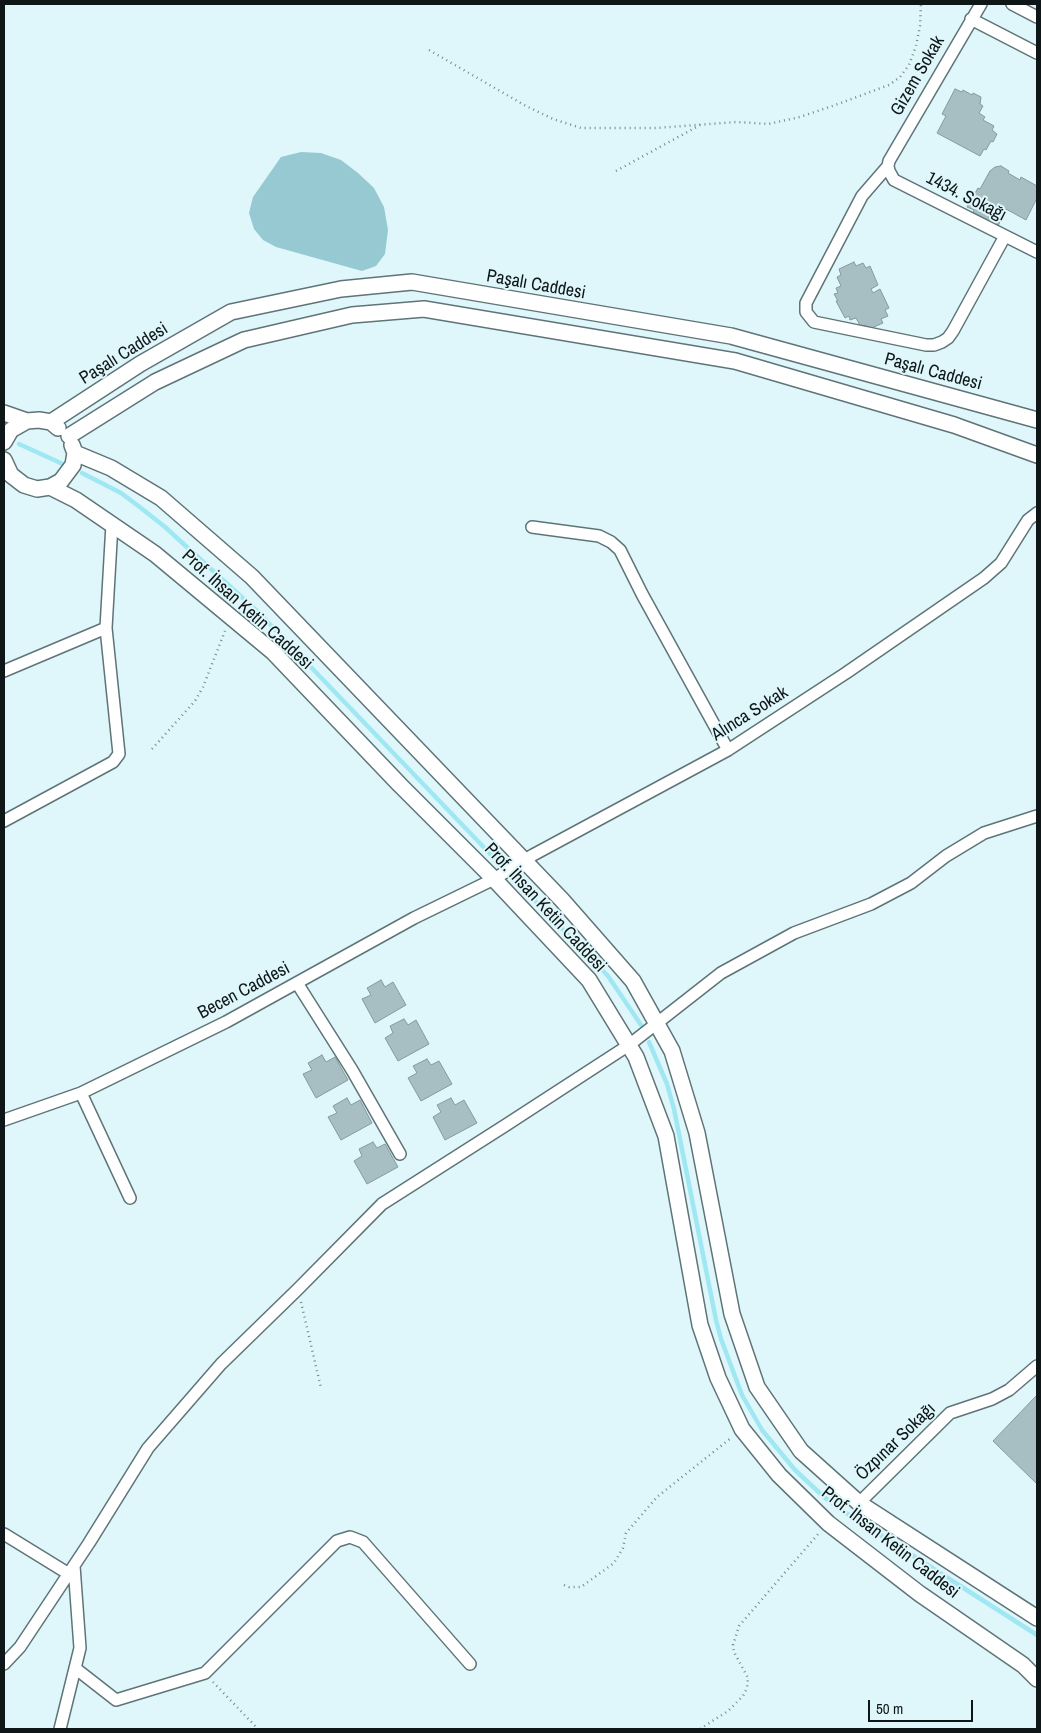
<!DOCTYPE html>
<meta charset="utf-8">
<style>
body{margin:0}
#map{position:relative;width:1041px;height:1733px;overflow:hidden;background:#dff7fb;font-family:"Archivo Narrow",sans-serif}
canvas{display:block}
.frame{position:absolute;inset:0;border:5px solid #0e1618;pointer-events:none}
.scale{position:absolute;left:868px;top:1700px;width:105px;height:22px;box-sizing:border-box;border:2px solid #0e1618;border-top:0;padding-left:6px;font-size:15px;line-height:18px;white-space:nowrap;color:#0e1618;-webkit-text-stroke:4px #dff7fb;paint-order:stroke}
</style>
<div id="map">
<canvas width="1041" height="1733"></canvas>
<div class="frame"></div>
<div class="scale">50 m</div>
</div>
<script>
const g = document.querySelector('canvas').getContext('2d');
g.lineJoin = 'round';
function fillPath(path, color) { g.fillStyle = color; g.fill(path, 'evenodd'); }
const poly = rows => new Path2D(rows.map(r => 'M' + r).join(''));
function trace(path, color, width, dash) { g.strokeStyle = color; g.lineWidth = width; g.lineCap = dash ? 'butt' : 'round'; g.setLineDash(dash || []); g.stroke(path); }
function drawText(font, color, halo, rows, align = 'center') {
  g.font = font + ' "Archivo Narrow",sans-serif'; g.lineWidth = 4; g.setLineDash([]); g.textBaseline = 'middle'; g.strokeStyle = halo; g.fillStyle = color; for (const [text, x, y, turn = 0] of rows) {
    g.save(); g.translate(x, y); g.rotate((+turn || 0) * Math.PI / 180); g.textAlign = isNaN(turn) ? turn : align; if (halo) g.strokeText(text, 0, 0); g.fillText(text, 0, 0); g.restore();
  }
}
fillPath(poly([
 [301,152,321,153,341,160,358,173,374,188,384,207,388,230,385,254,376,266,362,271,276,247,263,240,254,229,249,213,253,197,281,157]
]), '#96c9d2');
trace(poly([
 [19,444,65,465],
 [82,473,121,493,141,508,165,527,259,613,497,861],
 [519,884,608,976,641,1025],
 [649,1042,667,1084,674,1109,716,1320,721,1339,742,1395,762,1430,795,1470,824,1497,840,1509,1037,1635]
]), '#9fe7f2', 4.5);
const building = poly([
 [955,89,962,92,963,90,972,95,973,93,981,97,980,104,983,106,979,113,985,117,983,120,994,126,992,130,997,134,993,142,991,141,986,150,984,149,980,156,937,133,946,116,942,114,955,89],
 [1001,166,1009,171,1008,173,1020,180,1021,177,1037,186,1037,198,1026,220,1006,209,998,226,973,213,974,210,967,207,978,188,980,189,990,171,995,167,1001,166],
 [854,262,856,266,863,263,866,268,870,266,878,285,871,289,873,293,880,289,889,308,885,310,888,316,881,319,883,323,867,330,865,325,861,327,856,318,850,320,849,316,845,318,836,301,838,301,834,294,838,293,836,288,841,286,837,277,841,275,839,269,854,262],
 [381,980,385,987,393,982,406,1005,375,1023,362,999,371,995,367,988,381,980],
 [404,1019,408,1025,416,1020,429,1044,398,1061,385,1038,393,1033,390,1026,404,1019],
 [322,1055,326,1062,335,1057,348,1080,316,1098,303,1074,312,1070,308,1063,322,1055],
 [427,1059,431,1065,439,1061,452,1084,421,1101,408,1078,417,1073,413,1066,427,1059],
 [347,1098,351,1105,360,1100,372,1123,341,1140,328,1117,337,1113,333,1106,347,1098],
 [451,1098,455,1105,464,1100,477,1123,445,1140,433,1117,441,1112,437,1105,451,1098],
 [373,1142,377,1148,385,1144,398,1167,367,1184,354,1161,362,1156,359,1149,373,1142],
 [1037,1395,1037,1484,993,1441,1037,1395]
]);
fillPath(building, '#a7bec2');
trace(building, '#849a9e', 1);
const minor = poly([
 [981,4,889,161,888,166,862,196,806,303,806,312,814,322,926,345,934,345,942,342,948,338,953,331,1005,236],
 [1012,4,1037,17],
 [971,19,1037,53],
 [888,166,889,171,894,180,1037,252],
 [532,527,599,536,611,542,620,550,642,594,728,750],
 [4,671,106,628],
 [4,821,113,762,119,754,106,628,112,524],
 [297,983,352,1070,400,1154],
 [81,1093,130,1198],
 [4,1120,81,1093,226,1022,414,918,494,879,533,855,728,750,846,673,984,578,1001,563,1028,520,1037,513],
 [859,1503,950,1413,992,1399,1009,1390,1037,1366],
 [4,1534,69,1574],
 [4,1664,20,1647,89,1543,148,1448,221,1364,298,1289,382,1204,506,1125,629,1045,721,973,794,933,871,904,911,883,946,856,984,833,1037,816],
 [75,1668,116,1700,205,1673,337,1541,350,1537,363,1542,470,1664],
 [60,1729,80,1648,74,1566]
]);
const tertiary = poly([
 [4,413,27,421],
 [51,422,140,364,231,312,341,289,412,282,731,336,1037,420],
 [69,436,155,382,244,340,352,315,424,309,735,361,954,425,1037,455],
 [4,442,11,430,27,421,39,420,51,422,58,428],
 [75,453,111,468,161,498,252,577,562,900,633,981,672,1051,697,1133,732,1314,757,1387,801,1451,859,1503,1037,1618],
 [4,460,11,475,24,485,37,489,50,487,61,481,73,465,75,453,72,445],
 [50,487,76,500,155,554,273,652,400,785,494,879,589,980,636,1057,666,1136,700,1325,718,1378,742,1429,779,1475,828,1523,920,1594,1023,1665,1037,1679]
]);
trace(minor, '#5f7477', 14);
trace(tertiary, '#5f7477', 18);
trace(poly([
 [429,50,526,106,553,119,581,128,656,128,737,122,768,124,800,117,838,104,889,85,900,77,909,65,916,46,920,26,921,4],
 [616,171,702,124],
 [152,749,195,701,203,687,225,631],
 [301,1302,321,1388],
 [564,1585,569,1587,581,1587,614,1563,623,1548,626,1533,657,1497,731,1438],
 [213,1682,258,1729],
 [700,1729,728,1711,743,1696,747,1688,748,1678,734,1652,733,1645,739,1626,819,1533]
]), '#77888b', 2.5, [1, 4]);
trace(minor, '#fff', 11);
trace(tertiary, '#fff', 15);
drawText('18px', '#0e1618', '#dff7fb', [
 ["Gizem Sokak",918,76,-60],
 ["1434. Sokağı",966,197,27],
 ["Paşalı Caddesi",536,285,10],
 ["Paşalı Caddesi",124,354,-32],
 ["Paşalı Caddesi",933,372,15],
 ["Prof. İhsan Ketin Caddesi",247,610,42],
 ["Alınca Sokak",750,714,-32],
 ["Prof. İhsan Ketin Caddesi",545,908,47],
 ["Becen Caddesi",244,991,-28],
 ["Özpınar Sokağı",896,1442,-44],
 ["Prof. İhsan Ketin Caddesi",890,1543,38]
]);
</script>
